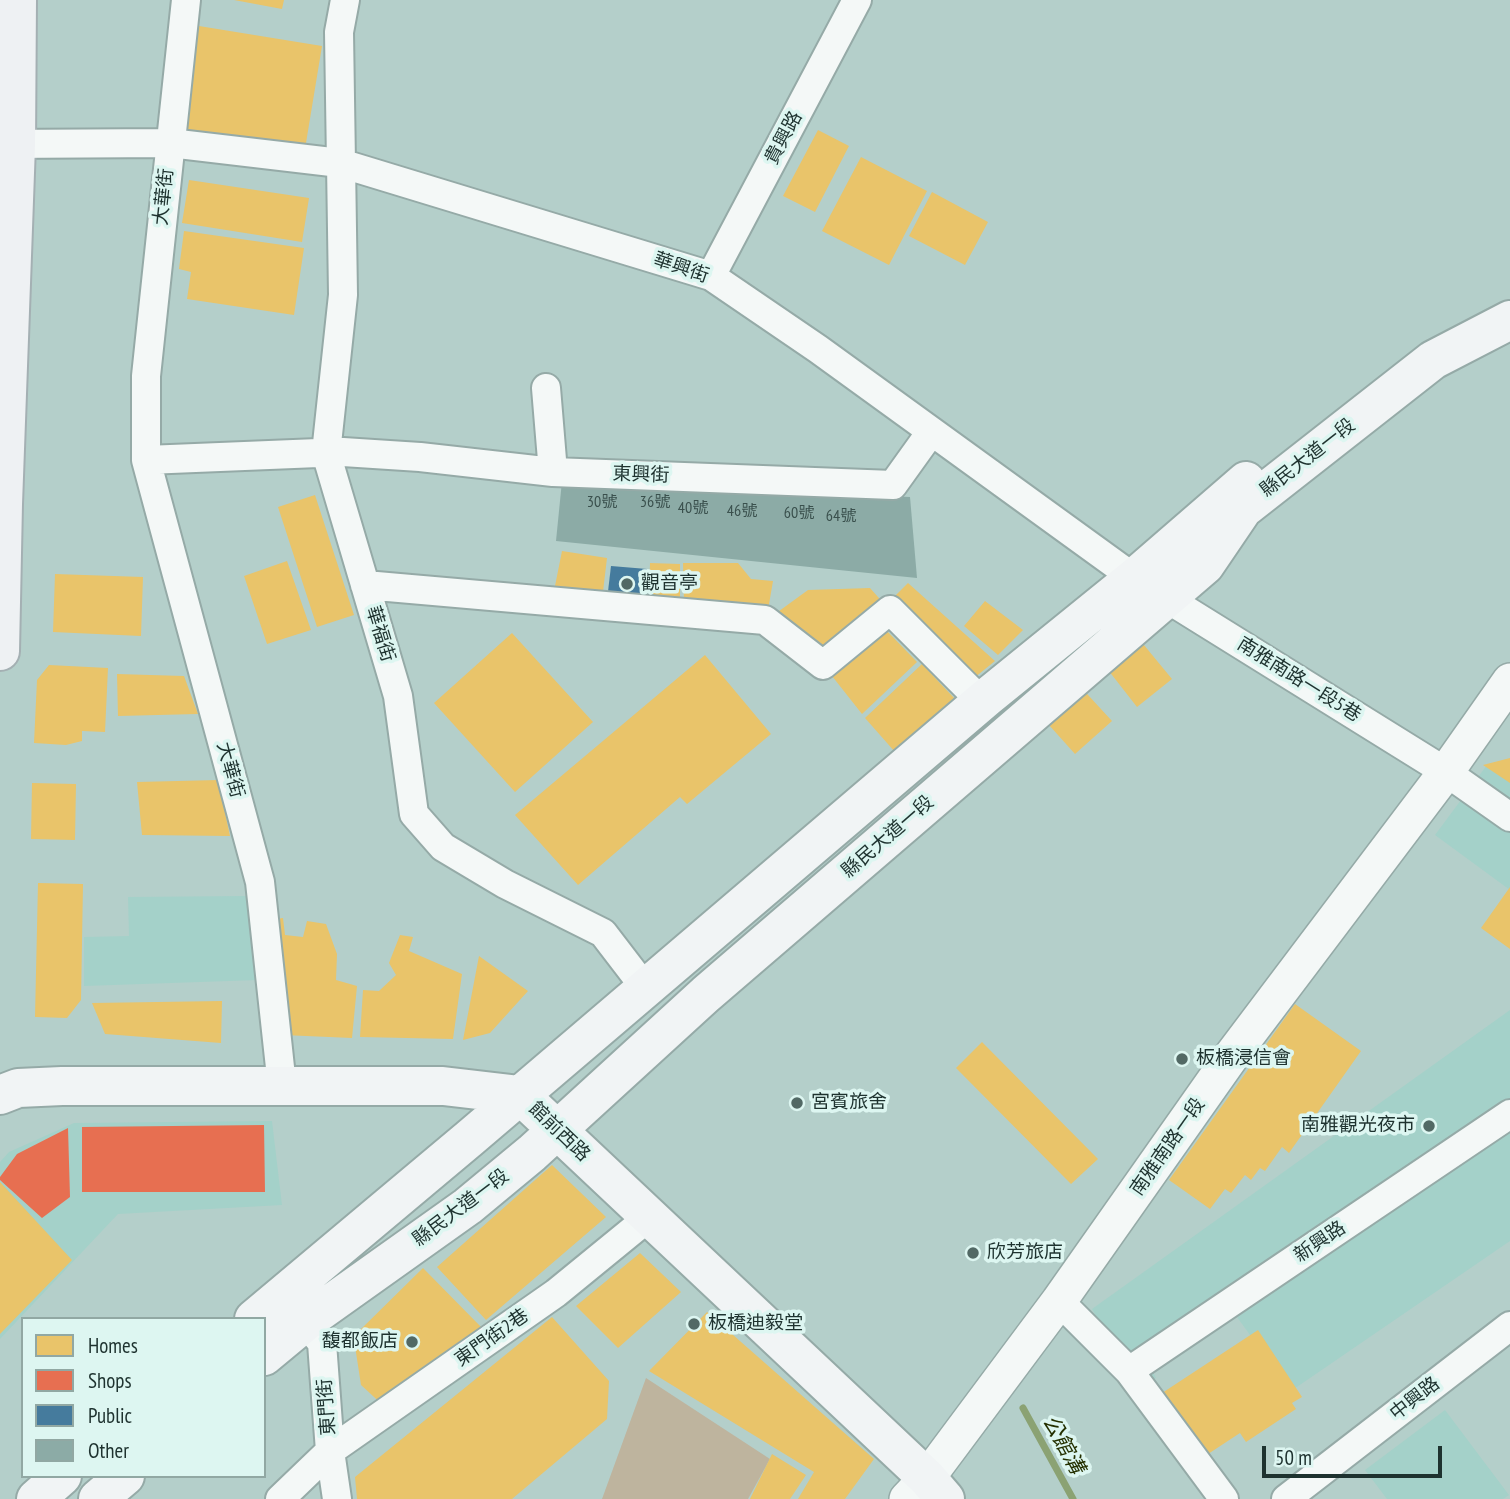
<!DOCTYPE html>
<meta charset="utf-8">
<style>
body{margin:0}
#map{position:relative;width:1510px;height:1499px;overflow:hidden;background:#b4cfca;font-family:"PT Sans Narrow",sans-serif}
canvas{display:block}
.legend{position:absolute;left:21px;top:1317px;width:245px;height:161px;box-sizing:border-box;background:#ddf6f1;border:2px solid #91a8a3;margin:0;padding:9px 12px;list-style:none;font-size:21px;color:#1e322f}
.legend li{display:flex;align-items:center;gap:14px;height:35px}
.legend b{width:35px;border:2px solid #91a8a3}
.scale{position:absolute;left:1262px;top:1446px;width:180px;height:32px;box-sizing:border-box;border:4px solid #1e322f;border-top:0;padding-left:9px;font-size:21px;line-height:24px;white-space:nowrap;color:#1e322f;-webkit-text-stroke:5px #ddf6f1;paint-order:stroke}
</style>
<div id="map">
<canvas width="1510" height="1499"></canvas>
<ul class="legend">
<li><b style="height:19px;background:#e9c46a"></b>Homes</li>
<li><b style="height:19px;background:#e76f51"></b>Shops</li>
<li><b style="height:19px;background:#457b9d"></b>Public</li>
<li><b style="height:19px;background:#8caba6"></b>Other</li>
</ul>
<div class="scale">50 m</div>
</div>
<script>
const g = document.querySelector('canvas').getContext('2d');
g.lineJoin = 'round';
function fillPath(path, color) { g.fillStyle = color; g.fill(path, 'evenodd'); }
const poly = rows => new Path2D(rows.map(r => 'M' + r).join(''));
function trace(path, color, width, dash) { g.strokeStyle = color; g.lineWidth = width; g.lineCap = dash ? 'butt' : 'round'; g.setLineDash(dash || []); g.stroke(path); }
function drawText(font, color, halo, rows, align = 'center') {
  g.font = font + ' "PT Sans Narrow","Noto Sans TC",sans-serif'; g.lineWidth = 7; g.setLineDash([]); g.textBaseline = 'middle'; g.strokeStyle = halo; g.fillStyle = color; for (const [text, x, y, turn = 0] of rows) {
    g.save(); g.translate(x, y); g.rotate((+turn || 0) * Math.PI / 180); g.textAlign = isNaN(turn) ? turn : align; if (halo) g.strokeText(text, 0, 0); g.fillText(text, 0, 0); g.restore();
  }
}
fillPath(poly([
 [1487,765,1510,782,1510,890,1435,835],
 [248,896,258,980,84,986,84,937,129,936,128,897],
 [1510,1010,1510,1241,1291,1391,1234,1313,1151,1368,1156,1378,1137,1388,1092,1309],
 [272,1121,282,1205,118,1214,0,1339,0,1162,9,1152,74,1123],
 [1445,1410,1509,1495,1503,1499,1387,1499,1365,1470]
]), '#a4d1c9');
fillPath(poly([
 [646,1378,770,1459,748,1499,602,1499]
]), '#beb49e');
fillPath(poly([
 [234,0,284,0,282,9],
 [199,26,322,46,305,149,182,129],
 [818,130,849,146,815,212,783,196],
 [861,157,927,191,889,265,822,231],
 [189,180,309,198,302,242,182,223],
 [932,192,988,222,965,265,909,236],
 [184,231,304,248,294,315,187,299,191,272,179,269],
 [315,495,354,615,317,627,278,507],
 [562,551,607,558,602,600,553,596],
 [287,561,311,630,267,644,244,576],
 [650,563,680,564,680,604,649,601],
 [683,563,738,563,751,579,773,581,768,610,684,603],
 [55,574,143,577,141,636,53,632],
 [908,583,995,661,974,678,891,600],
 [870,588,886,606,823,657,775,614,808,590],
 [985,601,1023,630,998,655,964,626],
 [886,630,917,662,862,714,832,676],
 [512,633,593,722,515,792,434,703],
 [1139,639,1172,679,1137,707,1105,666],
 [705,655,771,734,687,804,680,797,578,885,515,815],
 [922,664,955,699,895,752,865,718],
 [49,665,108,668,105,732,82,731,82,741,66,745,34,743,37,680],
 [117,674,184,676,198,714,118,716],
 [1077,683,1112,721,1075,754,1040,715],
 [1510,758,1510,783,1483,765],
 [218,780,230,836,142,835,137,782],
 [32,783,76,784,75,840,31,839],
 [38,883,83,884,81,1000,67,1018,35,1017],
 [1510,887,1510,949,1481,928],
 [283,918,285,935,303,937,307,921,326,924,337,954,336,980,357,986,352,1038,283,1035,269,920],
 [400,935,413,937,409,951,462,974,453,1039,360,1037,363,990,379,991,396,975,389,963],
 [479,956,528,991,490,1033,463,1040],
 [222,1001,221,1043,105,1034,92,1003],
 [1295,1004,1361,1051,1289,1153,1282,1147,1265,1171,1260,1168,1251,1180,1245,1175,1231,1193,1225,1189,1210,1209,1169,1180],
 [982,1042,1098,1159,1071,1184,956,1068],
 [552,1165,606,1217,486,1320,437,1267],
 [0,1182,72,1260,0,1334],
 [640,1253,681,1292,618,1348,576,1306],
 [423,1268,483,1329,386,1408,361,1385,355,1346,356,1337,359,1331],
 [707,1312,874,1459,845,1499,798,1499,814,1472,649,1371],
 [552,1317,609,1381,607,1419,512,1499,357,1499,355,1477],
 [1258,1330,1302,1397,1292,1403,1296,1409,1246,1442,1240,1433,1205,1456,1156,1397],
 [772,1454,806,1475,790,1499,750,1499]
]), '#e9c46a');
fillPath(poly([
 [264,1125,265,1192,82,1192,82,1127],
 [68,1128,70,1197,42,1218,0,1180,0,1177,17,1154]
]), '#e76f51');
fillPath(poly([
 [611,566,647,569,644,604,607,600]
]), '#457b9d');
trace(poly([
 [1023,1408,1073,1499]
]), '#8ba273', 7);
fillPath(poly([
 [562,481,910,497,917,578,556,541]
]), '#8caba6');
const minor = poly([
 [186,0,146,376,146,460,260,882,282,1086],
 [345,0,339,32,343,295,326,453,398,696,414,814,443,847,505,884,603,933,636,976,649,986],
 [0,144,170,143,340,163,711,276,818,349,1134,578,1446,772,1510,817],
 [711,276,857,0],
 [546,388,553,472],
 [146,460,343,452,420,457,553,472,893,485,931,432],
 [365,585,765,620,823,665,890,610,970,690,986,698],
 [1059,1301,1129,1371,1510,1114],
 [305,1322,322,1343,330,1451,337,1499],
 [1129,1371,1224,1499],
 [280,1499,330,1451,556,1293,649,1217],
 [1286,1499,1510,1326]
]);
const tertiary = poly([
 [907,1499,927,1478,1059,1301,1233,1054,1446,772,1510,681]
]);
const secondary = poly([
 [0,1095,18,1088,62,1086,443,1086,520,1095,927,1478,945,1499],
 [254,1319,470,1138,986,698,1134,578,1246,481],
 [264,1356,305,1322,468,1206,532,1153,706,994,1205,565,1243,509,1433,360,1510,320],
 [36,1499,62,1476],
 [98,1499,125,1476]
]);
const primary = poly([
 [0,651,3,504,16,145,17,0]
]);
trace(minor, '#95aaa7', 32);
trace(tertiary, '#95aaa7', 38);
trace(secondary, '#95aaa7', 42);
trace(primary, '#a4b0b3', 42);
trace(minor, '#f4f8f7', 28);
trace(tertiary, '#f4f8f7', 35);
trace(secondary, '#f1f4f5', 38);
trace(primary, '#eef1f3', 38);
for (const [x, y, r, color] of [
 [627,584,7,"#526965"],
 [1182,1059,7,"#526965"],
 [797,1103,7,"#526965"],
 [1429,1126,7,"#526965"],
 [973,1253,7,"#526965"],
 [694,1324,7,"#526965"],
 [412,1342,7,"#526965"]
]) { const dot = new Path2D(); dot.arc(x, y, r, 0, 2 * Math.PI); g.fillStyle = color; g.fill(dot); trace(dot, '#ddf6f1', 2.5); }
drawText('16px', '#3a504d', null, [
 ["30號",602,502],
 ["36號",655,502],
 ["40號",693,508],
 ["46號",742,511],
 ["60號",799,513],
 ["64號",841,516]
]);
drawText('19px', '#1e322f', '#ddf6f1', [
 ["貴興路",784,138,-62],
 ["大華街",164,197,-84],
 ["華興街",681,268,19],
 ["縣民大道一段",1308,458,-38],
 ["東興街",641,475,2],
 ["華福街",380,634,73],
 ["南雅南路一段5巷",1299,680,32],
 ["大華街",230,770,75],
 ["縣民大道一段",888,837,-41],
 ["館前西路",559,1132,44],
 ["南雅南路一段",1168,1147,-55],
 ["縣民大道一段",461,1208,-37],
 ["新興路",1320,1242,-34],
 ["東門街2巷",492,1338,-35],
 ["中興路",1415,1399,-38],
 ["東門街",327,1407,-94]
]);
drawText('19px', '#1e322f', '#ddf6f1', [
 ["觀音亭",641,584],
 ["板橋浸信會",1196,1059],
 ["宮賓旅舍",811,1103],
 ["南雅觀光夜市",1415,1126,"right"],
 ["欣芳旅店",987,1253],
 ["板橋迪毅堂",708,1324],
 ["馥都飯店",398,1342,"right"]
], 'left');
drawText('italic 21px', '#243000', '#ddf6f1', [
 ["公館溝",1063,1445,61]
]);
</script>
